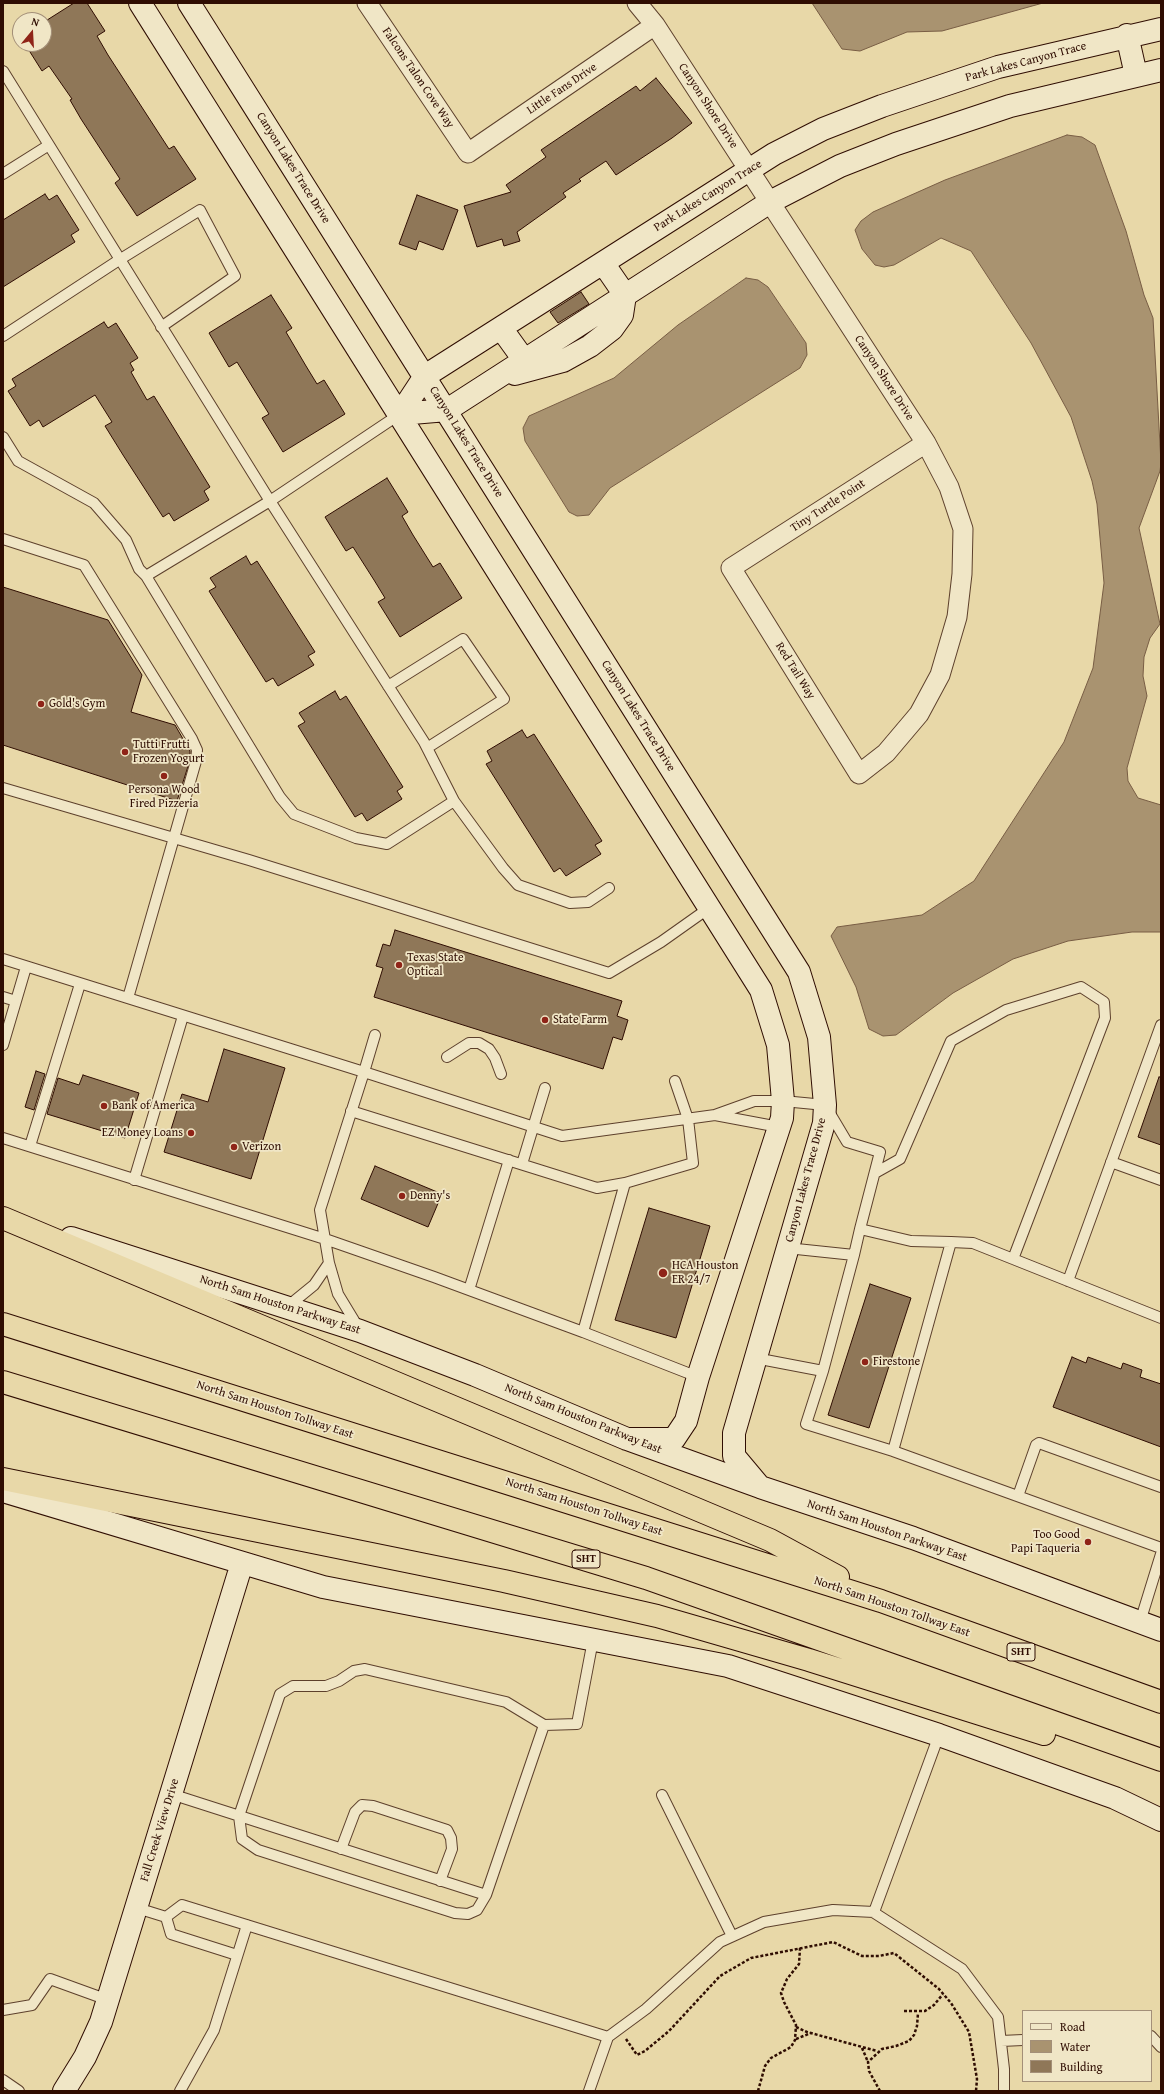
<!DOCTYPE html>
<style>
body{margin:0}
#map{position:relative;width:1164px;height:2094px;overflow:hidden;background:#e8d8a8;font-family:"Gentium Book Plus",serif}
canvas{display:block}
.frame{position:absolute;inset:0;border:4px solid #2f0d02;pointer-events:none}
.legend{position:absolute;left:1022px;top:2010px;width:130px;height:72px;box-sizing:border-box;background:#f0e6c6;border:1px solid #a38f78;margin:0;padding:5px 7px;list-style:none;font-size:12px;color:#2f0d02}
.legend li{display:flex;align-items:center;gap:8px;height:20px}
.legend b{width:20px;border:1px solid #a38f78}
.north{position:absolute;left:12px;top:12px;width:40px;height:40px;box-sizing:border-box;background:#f0e6c6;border:1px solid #a38f78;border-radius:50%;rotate:18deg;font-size:11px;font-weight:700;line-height:16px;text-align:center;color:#2f0d02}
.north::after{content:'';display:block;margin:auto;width:14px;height:18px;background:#8f2418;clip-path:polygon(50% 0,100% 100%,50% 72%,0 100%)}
</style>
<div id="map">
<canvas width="1164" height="2094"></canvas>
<div class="frame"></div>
<ul class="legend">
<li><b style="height:5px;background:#f0e6c6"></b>Road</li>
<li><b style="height:11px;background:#a99370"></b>Water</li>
<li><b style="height:11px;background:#8f7758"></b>Building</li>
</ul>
<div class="north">N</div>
</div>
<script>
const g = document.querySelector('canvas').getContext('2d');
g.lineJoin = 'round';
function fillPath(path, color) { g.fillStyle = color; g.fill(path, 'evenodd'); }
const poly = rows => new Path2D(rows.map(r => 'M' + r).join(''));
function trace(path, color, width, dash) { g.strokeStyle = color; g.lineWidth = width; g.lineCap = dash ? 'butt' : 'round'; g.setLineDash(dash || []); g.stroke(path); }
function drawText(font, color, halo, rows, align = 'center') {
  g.font = font + ' "Gentium Book Plus",serif'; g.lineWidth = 3.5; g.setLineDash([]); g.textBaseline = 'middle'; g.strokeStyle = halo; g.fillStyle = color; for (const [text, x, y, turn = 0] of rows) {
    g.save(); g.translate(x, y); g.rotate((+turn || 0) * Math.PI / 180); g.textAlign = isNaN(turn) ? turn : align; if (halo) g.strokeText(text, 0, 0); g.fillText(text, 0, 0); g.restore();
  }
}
const water = poly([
 [812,3,1043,3,942,31,907,32,860,51,842,49,812,3],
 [1067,135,1082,137,1095,145,1126,231,1144,295,1153,318,1161,463,1160,471,1139,528,1160,624,1150,638,1144,657,1143,676,1147,696,1127,768,1128,781,1138,798,1161,805,1161,932,1132,932,1068,941,1013,959,953,993,896,1035,883,1036,869,1029,856,987,831,936,837,927,922,915,974,881,1064,742,1093,668,1104,583,1097,504,1092,481,1071,417,1031,343,971,251,941,238,894,265,884,267,875,265,862,249,855,230,861,221,873,212,945,180,1067,135],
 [746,278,758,280,768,287,806,343,807,355,800,368,610,488,589,515,577,516,569,512,525,441,523,428,529,416,614,378,678,325,746,278]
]);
fillPath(water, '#a99370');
trace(water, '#785d44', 1);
const building = poly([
 [74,3,87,3,105,31,97,36,108,55,169,149,174,146,196,179,137,216,115,183,120,179,81,119,70,100,72,99,49,66,42,71,25,44,44,44,44,22,74,3],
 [656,78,692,123,672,138,616,175,606,161,579,179,581,181,563,193,566,197,517,232,520,241,504,246,502,239,477,247,464,206,511,192,506,185,546,157,541,150,636,86,640,91,656,78],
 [45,194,49,200,57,195,79,230,71,235,75,242,3,287,3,220,45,194],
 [417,195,458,210,443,250,419,241,416,250,399,244,417,195],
 [581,292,589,304,558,323,550,312,581,292],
 [271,295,292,328,286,332,306,366,317,384,324,380,345,414,283,452,262,418,269,414,237,362,229,367,209,333,271,295],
 [104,322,108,328,116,323,138,358,130,363,134,370,131,372,147,400,154,396,210,487,204,491,209,500,174,521,169,513,163,517,123,455,105,426,112,422,95,395,43,427,39,420,30,426,8,391,16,386,12,379,104,322],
 [387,478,408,512,402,516,413,535,433,567,440,563,462,598,400,637,378,602,385,598,374,580,353,547,346,551,325,517,387,478],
 [246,556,251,565,257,561,315,652,308,656,314,665,278,686,273,678,266,682,209,591,216,587,210,578,246,556],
 [3,587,108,620,142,675,131,712,175,725,190,751,190,760,177,801,3,745,3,587],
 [335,691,340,700,346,696,403,787,397,791,402,799,367,821,362,813,355,817,298,726,305,722,299,713,335,691],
 [522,730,527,738,534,734,602,841,595,845,601,854,566,876,560,868,554,872,486,764,492,761,487,751,522,730],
 [395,930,622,1001,617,1016,628,1020,622,1040,613,1037,603,1069,374,997,383,968,376,966,383,944,390,946,395,930],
 [224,1049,285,1068,251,1179,164,1152,182,1094,208,1102,224,1049],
 [36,1071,45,1074,34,1110,25,1107,36,1071],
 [83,1075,139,1093,125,1138,47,1114,58,1078,79,1085,83,1075],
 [1159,1077,1161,1077,1161,1145,1138,1137,1159,1077],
 [375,1166,442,1194,428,1227,361,1199,375,1166],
 [649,1208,710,1226,676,1338,615,1320,649,1208],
 [870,1284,911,1298,869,1428,828,1415,870,1284],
 [1072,1357,1086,1363,1088,1357,1121,1369,1123,1363,1142,1370,1140,1377,1161,1384,1161,1447,1053,1407,1072,1357]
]);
fillPath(building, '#8f7758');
trace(building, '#2f0d02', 1);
const lane = poly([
 [3,71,270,501,424,742,454,801,503,868,518,885,570,903,588,902,609,888],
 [3,174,49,145],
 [3,336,119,260,200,210,235,276,161,327],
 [3,437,18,461,94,503,126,540,139,569,146,576,280,797,294,814,356,838,387,844,454,801],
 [3,539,84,565,192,739,197,750,196,761,128,998],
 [146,576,270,501,400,414],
 [388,686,463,639,504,699,427,748],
 [3,788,249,860,609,973,661,942,709,908],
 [3,959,364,1072,375,1035],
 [3,997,16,1001],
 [3,1045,26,967],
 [447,1057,469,1043,479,1043,489,1049,495,1058,501,1074],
 [675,1081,688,1119,693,1163,625,1183,583,1332,698,1377],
 [351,1111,597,1188,625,1183],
 [715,1115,779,1127],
 [3,1138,325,1239,434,1277,583,1332],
 [30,1146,80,984],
 [1111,1162,1161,1180],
 [522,1164,545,1088],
 [875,1173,900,1159,951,1041,1006,1010,1081,987,1104,1002,1105,1018,1013,1259],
 [134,1180,183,1016],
 [787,1248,854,1255,860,1229],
 [329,1263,320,1210,364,1072,562,1136,715,1115,754,1101,783,1101,825,1105,847,1142,880,1152,860,1229,911,1241,951,1242],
 [1068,1281,1161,1025],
 [469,1290,509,1160],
 [287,1307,314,1285,329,1263,338,1294,358,1327],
 [1161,1318,973,1243,951,1242,893,1451,1161,1548],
 [755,1358,823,1371,854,1255],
 [823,1371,806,1424,893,1451],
 [1018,1496,1036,1445,1039,1443,1161,1487],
 [1140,1622,1161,1554],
 [171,1794,486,1895,544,1725,577,1724,593,1640],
 [662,1795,732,1936],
 [341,1849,355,1812,362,1805,373,1806,447,1830,451,1838,452,1849,440,1881],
 [486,1895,477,1910,468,1914,455,1913,258,1850,242,1839,239,1816,280,1694,293,1686,326,1686,339,1681,354,1671,365,1669,506,1702,544,1725],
 [137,1908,166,1917],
 [873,1912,962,1969,998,2017,1004,2069,1004,2091],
 [166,1917,182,1905,608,2037],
 [166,1917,171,1934,237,1955],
 [3,2010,32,2005,50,1979,108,2000],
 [1151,2036,1161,2047],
 [1001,2041,1023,2040],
 [3,2080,19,2091],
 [180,2091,214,2030,247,1925],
 [589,2091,608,2037,646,2009,720,1942,764,1922,833,1910,874,1912,939,1735]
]);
const street = poly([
 [367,3,468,153,655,25],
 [637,3,655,25,926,443,949,487,963,529,962,574,957,617,940,675,919,714,886,753,859,774,731,568,926,443]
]);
const secondary = poly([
 [140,3,761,990,778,1045,783,1101,782,1118,698,1377,686,1421,674,1439,627,1439],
 [189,3,799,972,819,1037,825,1105,824,1123,734,1433,734,1456,760,1487],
 [1127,35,1136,75],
 [603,263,625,295],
 [501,328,524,360],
 [515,374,563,361,590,346,612,329,622,315,625,295],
 [400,414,425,376,774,154,823,129,882,106,998,67,1161,29],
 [400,414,447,410,770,202,840,166,896,144,1010,106,1161,70],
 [71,1238,360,1331,475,1375,627,1439,760,1487,913,1538,1161,1630],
 [3,1491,323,1587,728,1666,939,1735,1115,1798,1161,1820],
 [64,2091,85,2057,101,2022,242,1563]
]);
const highway = poly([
 [3,1218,770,1540,838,1577],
 [3,1324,881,1601,1161,1702],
 [3,1382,646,1578,1161,1760],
 [3,1479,504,1581,657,1616,809,1660,1044,1734]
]);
trace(lane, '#5d402c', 12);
trace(street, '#5d402c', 21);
trace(secondary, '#2f0d02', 24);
trace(highway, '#2f0d02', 24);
trace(poly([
 [904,2011,925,2011,934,2005,943,1994],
 [796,2027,807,2032,877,2051],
 [626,2039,637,2055,645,2051,669,2031,720,1976,751,1958,833,1942,862,1956,879,1956,894,1953,939,1989,951,2003,969,2032,977,2079,976,2091],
 [796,2039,811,2033],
 [862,2048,868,2062],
 [758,2091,765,2066,771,2058,791,2047,795,2040,796,2025,784,2002,781,1993,787,1979,799,1964,800,1948],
 [880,2091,869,2071,868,2062,882,2049,896,2046,909,2041,914,2035,917,2026,918,2013]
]), '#2f0d02', 2.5, [3, 2]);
trace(lane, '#f0e6c6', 10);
trace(street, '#f0e6c6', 19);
trace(secondary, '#f0e6c6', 22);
trace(highway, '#e8d8a8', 22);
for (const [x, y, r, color] of [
 [41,704,4,"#8f2418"],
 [125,752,4,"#8f2418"],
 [164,776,4,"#8f2418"],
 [399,965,4,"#8f2418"],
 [545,1020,4,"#8f2418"],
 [104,1106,4,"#8f2418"],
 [191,1133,4,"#8f2418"],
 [234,1147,4,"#8f2418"],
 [402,1196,4,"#8f2418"],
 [663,1273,5,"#8f2418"],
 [865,1362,4,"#8f2418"],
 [1088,1542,4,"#8f2418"]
]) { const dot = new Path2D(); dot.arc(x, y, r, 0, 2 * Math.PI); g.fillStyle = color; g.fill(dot); trace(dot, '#f0e6c6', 1.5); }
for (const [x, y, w] of [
 [586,1559,28],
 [1021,1652,28]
]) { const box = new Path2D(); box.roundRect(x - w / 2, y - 9, w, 18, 3); g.fillStyle = '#f0e6c6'; g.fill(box); trace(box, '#2f0d02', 1); }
drawText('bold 11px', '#2f0d02', null, [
 ["SHT",586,1559],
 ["SHT",1021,1652]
]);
drawText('12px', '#2f0d02', '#f0e6c6', [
 ["Park Lakes Canyon Trace",1026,62,-15],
 ["Falcons Talon Cove Way",418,78,56],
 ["Little Fans Drive",562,89,-34],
 ["Canyon Shore Drive",708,106,57],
 ["Canyon Lakes Trace Drive",293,168,58],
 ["Park Lakes Canyon Trace",708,196,-32],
 ["Canyon Shore Drive",884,378,57],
 ["Canyon Lakes Trace Drive",466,442,58],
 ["Tiny Turtle Point",828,506,-33],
 ["Red Tail Way",795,671,58],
 ["Canyon Lakes Trace Drive",638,716,58],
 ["Canyon Lakes Trace Drive",806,1180,-75],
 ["North Sam Houston Parkway East",280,1305,18],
 ["North Sam Houston Tollway East",275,1410,18],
 ["North Sam Houston Parkway East",583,1419,22],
 ["North Sam Houston Tollway East",584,1507,18],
 ["North Sam Houston Parkway East",887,1531,19],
 ["North Sam Houston Tollway East",892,1607,19],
 ["Fall Creek View Drive",160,1830,-73]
]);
drawText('12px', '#2f0d02', '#f0e6c6', [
 ["Gold's Gym",49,704],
 ["Tutti Frutti",133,745],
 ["Frozen Yogurt",133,759],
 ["Persona Wood",164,790,"center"],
 ["Fired Pizzeria",164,804,"center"],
 ["Texas State",407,958],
 ["Optical",407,972],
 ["State Farm",553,1020],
 ["Bank of America",112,1106],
 ["EZ Money Loans",183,1133,"right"],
 ["Verizon",242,1147],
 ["Denny's",410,1196],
 ["HCA Houston",672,1266],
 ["ER 24/7",672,1280],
 ["Firestone",873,1362],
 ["Too Good",1080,1535,"right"],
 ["Papi Taqueria",1080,1549,"right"]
], 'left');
</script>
